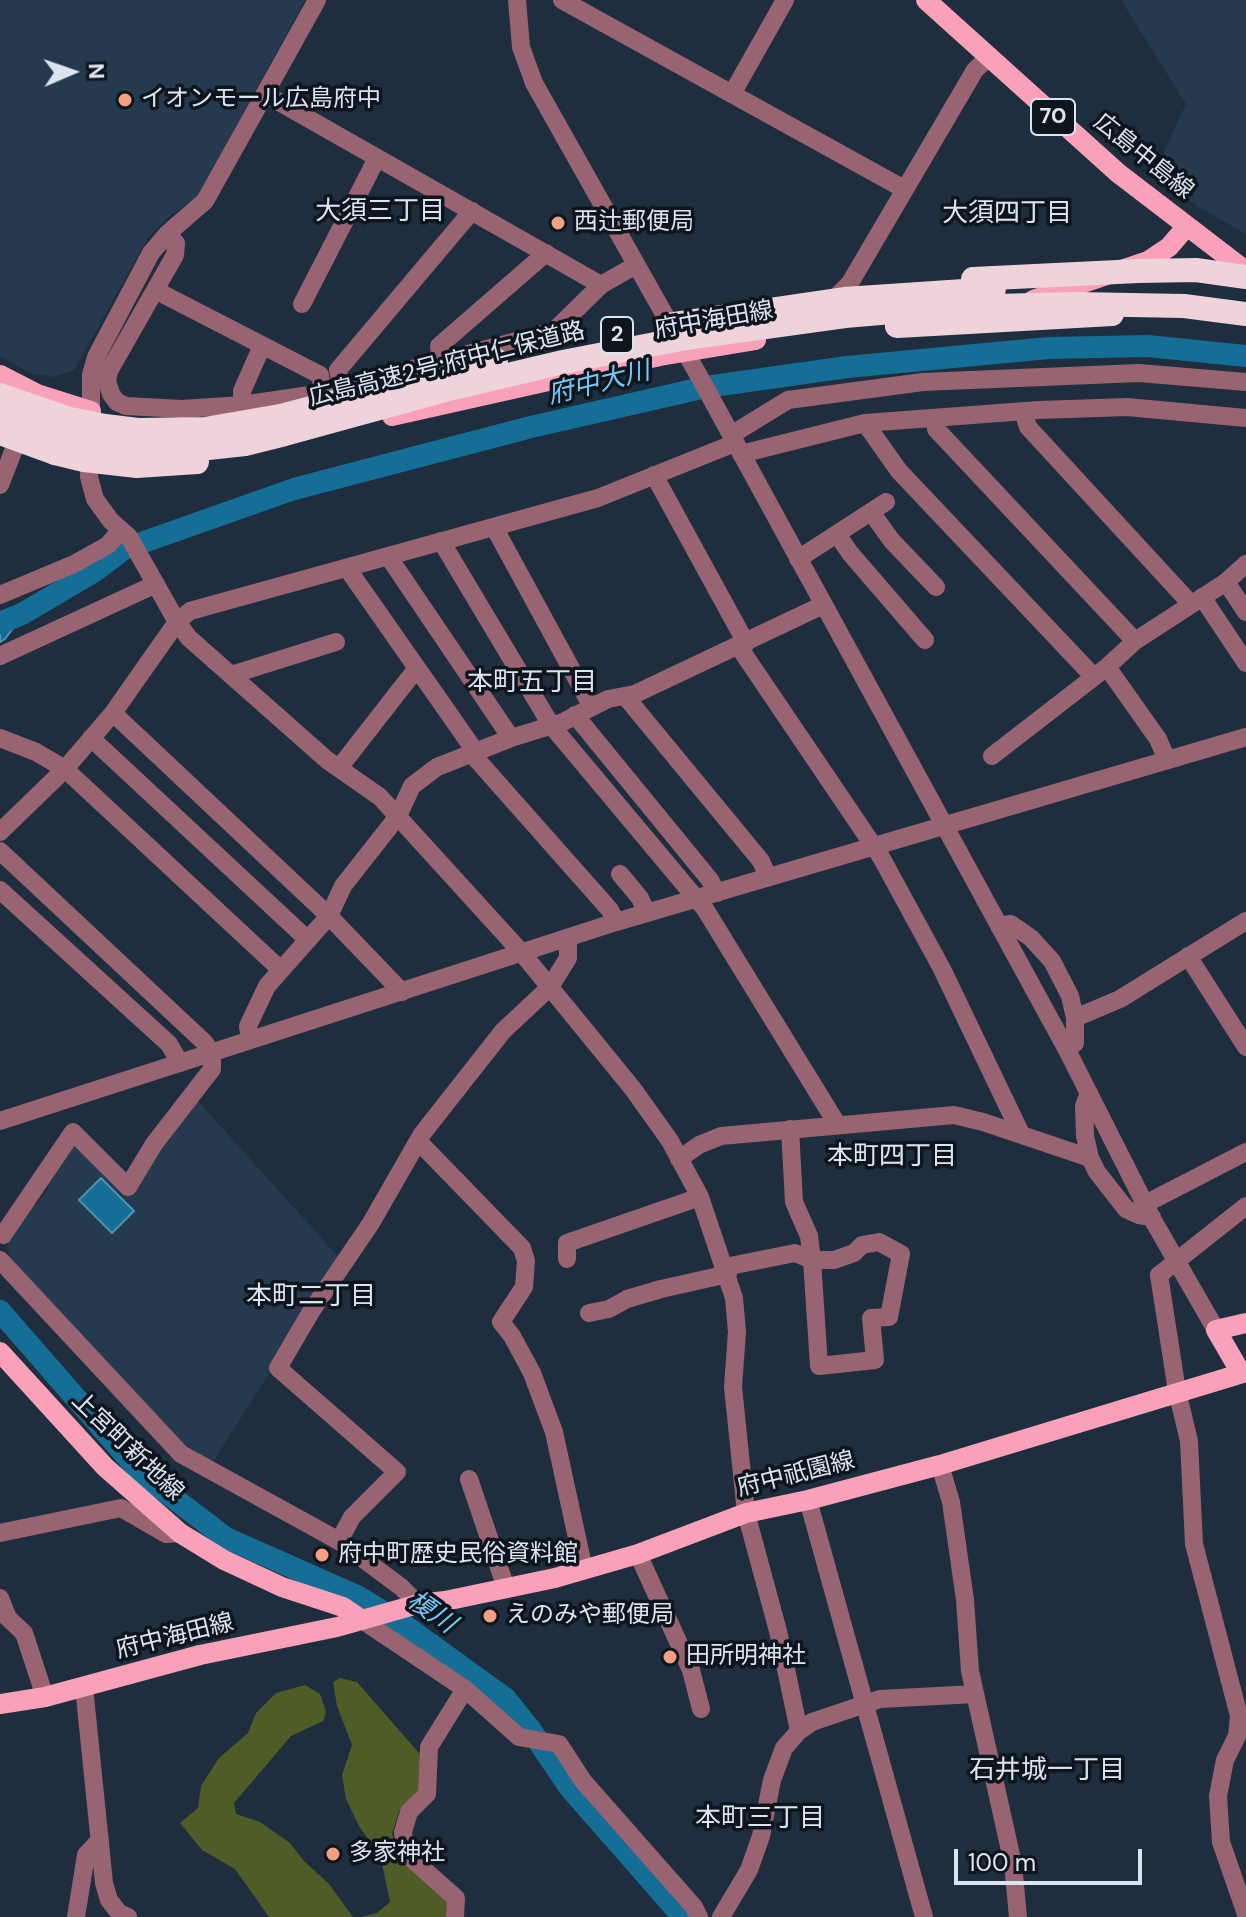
<!DOCTYPE html>
<meta charset="utf-8">
<style>
body{margin:0}
#map{position:relative;width:1246px;height:1917px;overflow:hidden;background:#1e2e3e;font-family:"DM Sans",sans-serif}
canvas{display:block}
.north{position:absolute;left:32px;top:32px;width:80px;height:80px;-webkit-text-stroke:6px #0e151d;paint-order:stroke;rotate:88deg;font-size:22px;font-weight:700;line-height:32px;text-align:center;color:#dbe5f0}
.north::after{content:'';display:block;margin:auto;width:28px;height:36px;background:#dbe5f0;clip-path:polygon(50% 0,100% 100%,50% 72%,0 100%)}
.scale{position:absolute;left:954px;top:1849px;width:188px;height:36px;box-sizing:border-box;border:4px solid #dbe5f0;border-top:0;padding-left:10px;font-size:24px;line-height:28px;white-space:nowrap;color:#dbe5f0;-webkit-text-stroke:6px #0e151d;paint-order:stroke}
</style>
<div id="map">
<canvas width="1246" height="1917"></canvas>
<div class="north">N</div>
<div class="scale">100 m</div>
</div>
<script>
const context = document.querySelector('canvas').getContext('2d');
context.lineJoin = 'round';
function paint(path, color) { context.fillStyle = color; context.fill(path, 'evenodd'); }
const shape = rows => new Path2D(rows.map(r => 'M' + r).join(''));
function stroke(path, color, width, dash) { context.strokeStyle = color; context.lineWidth = width; context.lineCap = dash ? 'butt' : 'round'; context.setLineDash(dash || []); context.stroke(path); }
function drawText(font, color, halo, rows, align = 'center') {
  context.font = font + ' "DM Sans","Noto Sans JP",sans-serif'; context.lineWidth = 7; context.setLineDash([]); context.textBaseline = 'middle'; context.strokeStyle = halo; context.fillStyle = color; for (const [text, x, y, turn = 0] of rows) {
    context.save(); context.translate(x, y); context.rotate((+turn || 0) * Math.PI / 180); context.textAlign = isNaN(turn) ? turn : align; if (halo) context.strokeText(text, 0, 0); context.fillText(text, 0, 0); context.restore();
  }
}
const built = shape([
 [0,0,305,0,196,199,168,217,149,236,74,370,53,377,30,373,0,356],
 [1121,0,1246,0,1246,234,1197,206,1154,173,1186,104],
 [196,1099,341,1260,211,1465,178,1446,10,1259,6,1239,28,1204,36,1204,49,1188,42,1181,73,1143,130,1194,160,1146]
]);
const green = shape([
 [340,1678,357,1682,419,1753,426,1771,422,1790,399,1811,392,1834,398,1854,447,1895,449,1917,361,1917,377,1913,390,1902,380,1854,360,1828,346,1799,342,1775,352,1745,337,1706,333,1682],
 [305,1685,320,1694,326,1712,323,1721,291,1736,234,1803,236,1814,260,1822,290,1843,304,1861,329,1884,353,1917,269,1917,235,1869,202,1850,180,1823,198,1808,201,1786,219,1758,248,1733,256,1713,276,1693]
]);
const water = shape([
 [31,604,5,639,0,642,0,612,31,604],
 [101,1178,134,1211,112,1233,79,1200,101,1178]
]);
const river = shape([
 [0,623,22,614,95,571,124,549,294,489,531,427,706,387,847,367,1049,348,1148,346,1246,356],
 [0,1311,142,1474,226,1538,357,1596,401,1623,506,1699,530,1729,570,1788,683,1917]
]);
const minor = shape([
 [517,0,521,47,534,83,699,376,1067,1050,1154,1222,1216,1330],
 [562,0,904,189],
 [732,94,785,0],
 [167,234,176,243,175,255,109,371,107,381,111,394,117,402,126,406,182,409,242,405,323,393,554,331,601,285,265,94],
 [601,285,636,265],
 [155,290,320,375,323,393],
 [302,304,377,158],
 [829,304,850,283,975,70,990,56],
 [441,361,439,346,546,253],
 [342,387,338,370,472,211],
 [242,405,242,391,262,346],
 [1023,411,1028,427,1191,604],
 [935,418,936,429,1135,641],
 [91,422,91,375,96,357,151,253,167,234,205,201,317,0],
 [865,423,899,471,1094,677],
 [731,435,788,400,923,382,1139,373,1246,382],
 [90,448,89,477,95,499,111,521,129,537,177,622,189,638,327,760,380,797,522,953,633,1089,670,1141,700,1197,734,1298,737,1332,733,1387,746,1513,778,1631,799,1731],
 [741,454,865,423,1039,410,1127,407,1246,418],
 [654,475,746,643],
 [0,485,16,444],
 [871,512,892,541,936,587],
 [494,527,592,707],
 [837,534,850,553,925,640],
 [441,541,551,725,705,909,837,1124],
 [388,556,511,738],
 [798,559,886,502],
 [347,568,475,751],
 [1226,582,1246,612],
 [0,595,74,564,108,545,121,530],
 [1202,597,1246,663],
 [739,647,881,857,942,969,1021,1134],
 [0,656,156,584],
 [1107,667,1158,739,1167,760],
 [231,675,336,642],
 [625,696,761,861,768,877],
 [113,713,329,916,402,992],
 [575,715,710,880,717,893],
 [0,738,36,752,65,769,281,970],
 [91,738,308,940],
 [471,753,610,910,616,922],
 [992,756,1107,667,1135,641,1226,582,1246,564],
 [339,768,417,668],
 [0,832,65,769,113,713,177,622,190,611,598,498,735,443],
 [0,851,204,1042,212,1052,212,1069,154,1144,128,1187,73,1132,3,1235,0,1234],
 [620,874,640,898,647,913],
 [0,890,169,1044,180,1063],
 [999,926,1011,924,1031,938,1052,961,1070,996,1075,1018,1075,1043,1067,1050],
 [1188,956,1246,1047],
 [1075,1018,1120,999,1246,921],
 [250,1040,248,1026,267,986,329,916,343,886,398,816,412,786,437,767,511,738,563,722,608,699,635,694,823,605],
 [1089,1093,1084,1106,1085,1136,1090,1158,1097,1172,1126,1209,1139,1215,1152,1217],
 [0,1121,616,922,1246,737],
 [418,1141,522,1248,526,1261,524,1287,501,1322,512,1336,532,1373,554,1432,584,1570],
 [679,1159,699,1145,721,1136,954,1115,983,1122,1090,1158],
 [1145,1204,1246,1152],
 [1246,1206,1159,1275,1177,1391,1189,1441,1194,1544,1239,1716,1237,1736,1225,1760,1218,1796,1221,1842,1246,1914],
 [567,1259,567,1243,700,1197],
 [0,1260,181,1454,339,1541,401,1587,418,1604],
 [725,1267,795,1253,812,1260,834,1260,854,1253,862,1245,879,1242,901,1254,889,1317,871,1318,875,1360,819,1366,812,1260,809,1236,794,1202,790,1129],
 [589,1313,609,1309,627,1299,661,1289,728,1274],
 [940,1465,951,1502,965,1600,970,1671,1013,1864,1018,1917],
 [469,1479,506,1588],
 [808,1500,924,1917],
 [0,1533,121,1508,166,1534,180,1533],
 [339,1541,352,1517,397,1472,278,1368,312,1310,371,1223,422,1134,503,1031,550,987,568,958,568,939],
 [638,1554,691,1670,701,1709],
 [0,1598,8,1618,24,1633,45,1697],
 [362,1620,465,1689,519,1737,559,1744,583,1781,694,1907,699,1917],
 [84,1687,104,1883,109,1900,119,1913,128,1917],
 [76,1917,86,1855,100,1840],
 [455,1917,456,1898,413,1860,405,1850,403,1832,409,1812,427,1794,429,1747,465,1689],
 [721,1917,749,1870,761,1836,772,1780,784,1748,799,1731,812,1722,880,1699,975,1694]
]);
const major = shape([
 [926,0,1118,173,1246,271],
 [1033,300,1148,261,1169,247,1187,226],
 [0,375,37,394,91,411],
 [392,416,660,356,756,340],
 [0,1352,105,1467,180,1533,224,1560,282,1587,343,1607,362,1620],
 [1241,1373,1216,1330,1246,1323],
 [0,1704,45,1697,200,1655,337,1627,418,1604,445,1601,555,1578,638,1554,746,1513,808,1500,940,1465,1246,1372]
]);
const highway = shape([
 [1138,271,1196,270,1246,277],
 [897,326,1112,314],
 [0,433,55,453]
]);
const highwayBridge = shape([
 [973,279,1138,271],
 [673,324,844,299,994,289],
 [0,395,70,419,105,426,138,430,205,429,280,416,496,360],
 [0,413,62,435,100,444,138,448,208,448,245,444,285,434,449,389,563,362,686,338,845,316,952,307,1077,304,1184,306,1246,314],
 [55,453,84,460,137,466,197,462]
]);
const markers = [
 [125,100,8,"#f2a080"],
 [558,223,8,"#f2a080"],
 [322,1555,8,"#f2a080"],
 [490,1616,8,"#f2a080"],
 [670,1657,8,"#f2a080"],
 [333,1854,8,"#f2a080"]
];
const shields = [
 [1053,117,44],
 [617,335,32]
];
const shieldNames = [
 ["70",1053,117],
 ["2",617,335]
];
const poiNames = [
 ["イオンモール広島府中",141,100],
 ["西辻郵便局",574,223],
 ["府中町歴史民俗資料館",338,1555],
 ["えのみや郵便局",506,1616],
 ["田所明神社",686,1657],
 ["多家神社",349,1854]
];
const streetNames = [
 ["広島中島線",1143,157,39],
 ["府中海田線",714,321,-10],
 ["広島高速2号;府中仁保道路",447,365,-14],
 ["上宮町新地線",127,1447,44],
 ["府中祇園線",796,1475,-14],
 ["府中海田線",175,1637,-14]
];
const neighbourhoodNames = [
 ["大須三丁目",380,212],
 ["大須四丁目",1007,214],
 ["本町五丁目",532,683],
 ["本町四丁目",892,1157],
 ["本町二丁目",311,1297],
 ["石井城一丁目",1047,1771],
 ["本町三丁目",760,1819]
];
const waterNames = [
 ["府中大川",599,384,-14],
 ["榎川",431,1613,35]
];
paint(built, '#263a4f');
paint(green, '#4f5c27');
paint(water, '#156e95');
stroke(water, '#5092b0', 2);
stroke(river, '#156e95', 22);
stroke(minor, '#996472', 18);
stroke(major, '#f9a1b9', 20);
stroke(highway, '#efd3da', 24);
stroke(highwayBridge, '#efd3da', 24);
for (const [x, y, r, color] of markers) { const dot = new Path2D(); dot.arc(x, y, r, 0, 2 * Math.PI); context.fillStyle = color; context.fill(dot); stroke(dot, '#0e151d', 3); }
for (const [x, y, w] of shields) { const box = new Path2D(); box.roundRect(x - w / 2, y - 18, w, 36, 6); context.fillStyle = '#0e151d'; context.fill(box); stroke(box, '#dbe5f0', 2); }
drawText('bold 22px', '#dbe5f0', null, shieldNames);
drawText('24px', '#dbe5f0', '#0e151d', poiNames, 'left');
drawText('24px', '#dbe5f0', '#0e151d', streetNames);
drawText('26px', '#dbe5f0', '#0e151d', neighbourhoodNames);
drawText('italic 26px', '#76c9f6', '#0e151d', waterNames);
</script>
